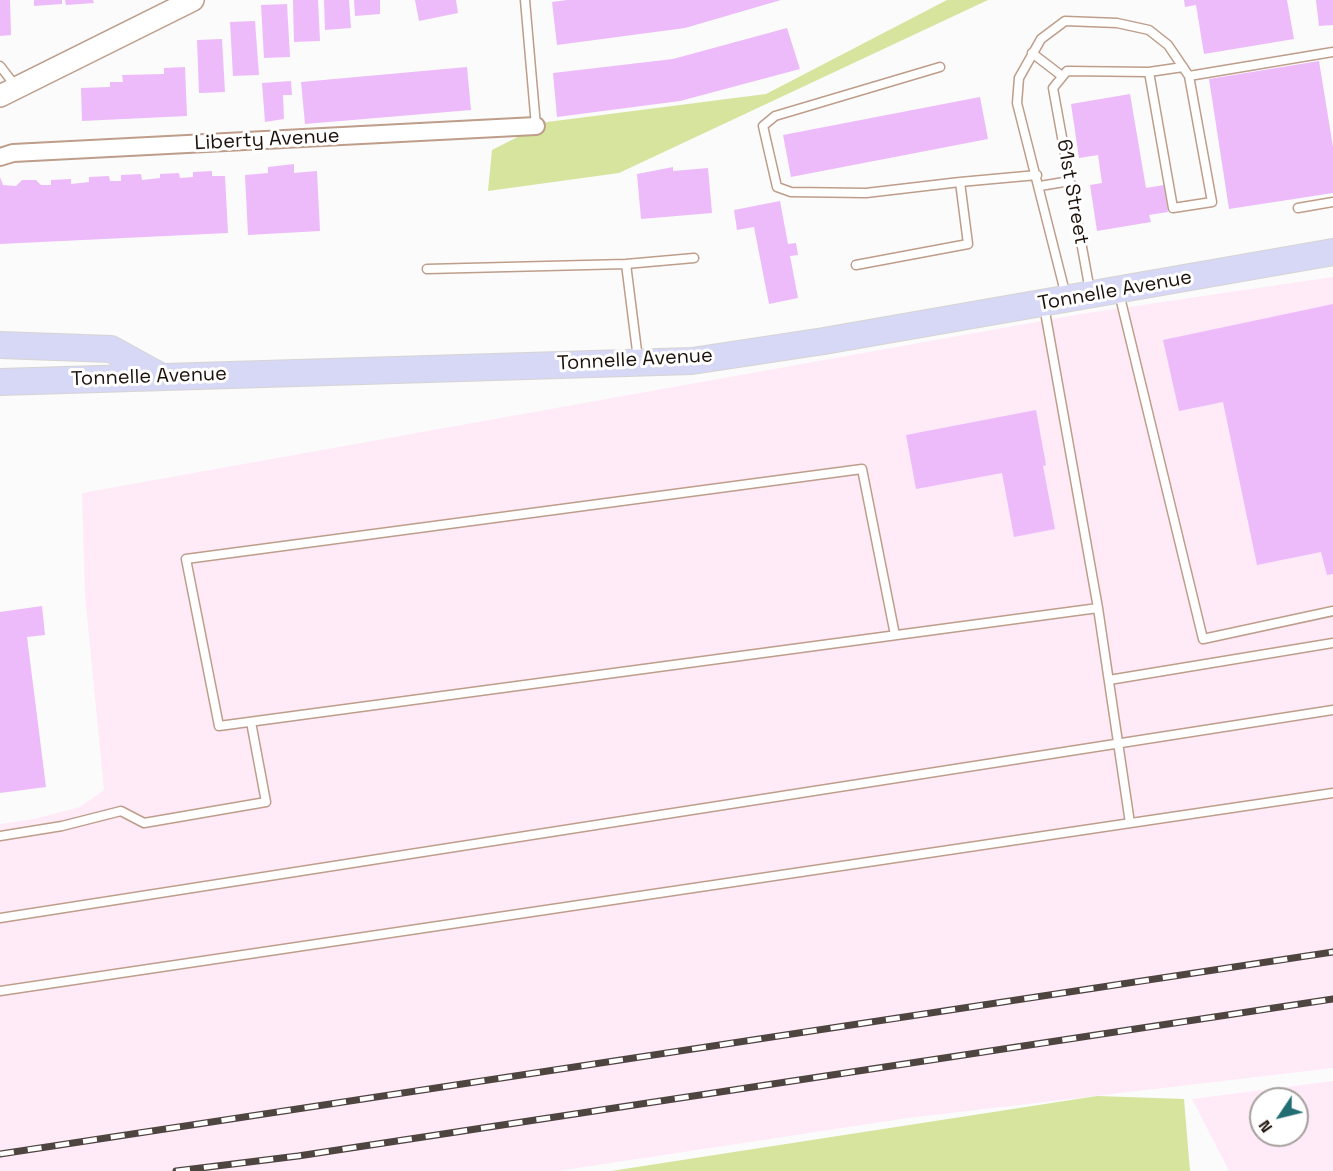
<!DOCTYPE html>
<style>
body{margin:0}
#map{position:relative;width:1333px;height:1171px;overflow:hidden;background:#fbfbfb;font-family:"Space Grotesk",sans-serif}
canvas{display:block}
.north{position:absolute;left:1249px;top:1087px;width:60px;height:60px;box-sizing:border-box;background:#fff;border:2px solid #a5a09d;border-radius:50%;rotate:235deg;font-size:16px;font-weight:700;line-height:24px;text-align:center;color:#1d110b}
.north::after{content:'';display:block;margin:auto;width:21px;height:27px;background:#226d72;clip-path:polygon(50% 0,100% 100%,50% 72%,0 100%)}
</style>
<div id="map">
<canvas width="1333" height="1171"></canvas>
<div class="north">N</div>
</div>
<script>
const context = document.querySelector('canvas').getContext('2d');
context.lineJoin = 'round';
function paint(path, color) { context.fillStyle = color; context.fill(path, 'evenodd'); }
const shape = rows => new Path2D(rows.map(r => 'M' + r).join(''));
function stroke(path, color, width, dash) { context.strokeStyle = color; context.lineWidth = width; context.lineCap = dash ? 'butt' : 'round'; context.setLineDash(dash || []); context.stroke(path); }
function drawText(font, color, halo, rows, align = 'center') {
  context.font = font + ' "Space Grotesk",sans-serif'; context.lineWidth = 6; context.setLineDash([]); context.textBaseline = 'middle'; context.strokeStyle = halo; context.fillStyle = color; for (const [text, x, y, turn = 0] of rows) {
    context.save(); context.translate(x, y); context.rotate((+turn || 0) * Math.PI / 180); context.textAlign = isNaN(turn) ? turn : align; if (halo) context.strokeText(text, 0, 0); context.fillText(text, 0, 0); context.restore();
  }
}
const industrial = shape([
 [1333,277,1333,1068,908,1118,558,1171,0,1171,0,824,34,819,80,807,104,790,85,595,82,493,1081,314],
 [1333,1081,1333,1171,1229,1171,1192,1099],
 [1261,1099,1297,1099,1297,1135,1261,1135]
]);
const green = shape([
 [947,0,988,0,619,173,488,191,492,150,547,122,766,94],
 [1097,1096,1184,1099,1190,1171,611,1171]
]);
const building = shape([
 [0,0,10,0,11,35,0,36],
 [34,0,62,0,62,4,34,6],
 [65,0,93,0,94,3,66,5],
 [293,0,318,0,320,41,294,42],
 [324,0,349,0,351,28,325,30],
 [354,0,380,0,380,14,355,16],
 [415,0,456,0,458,13,419,21],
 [567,0,781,0,685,28,557,45,552,2],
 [1184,0,1287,0,1294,39,1204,54,1196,5,1185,7],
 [1316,0,1333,0,1333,25,1319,26],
 [287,4,290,57,264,58,261,5],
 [255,21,259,75,233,76,230,22],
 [787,28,800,69,680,101,557,117,553,73,673,59],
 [222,39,225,92,199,93,197,40],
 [1319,61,1333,147,1333,193,1229,209,1209,79],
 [185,67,187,116,82,121,81,88,110,87,110,82,123,82,122,75,164,74,164,68],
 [467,67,471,110,305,124,301,82],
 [291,81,292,95,283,95,284,119,265,122,262,83],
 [1130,94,1146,188,1164,185,1168,212,1149,215,1151,222,1097,231,1090,185,1102,183,1098,155,1079,158,1071,104],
 [980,97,988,139,791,177,783,135],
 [294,164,294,173,317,171,320,231,248,235,245,175,268,173,268,167],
 [673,167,673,171,708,168,712,213,641,219,637,174],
 [212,171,212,176,225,176,228,233,0,244,0,177,3,185,16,186,22,180,36,180,41,185,51,185,51,180,71,179,71,184,89,182,89,177,109,176,110,181,121,181,121,175,141,174,142,180,160,178,160,174,179,173,180,178,193,177,193,172],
 [780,201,788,244,796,243,798,255,790,256,798,298,769,304,754,227,737,230,734,210],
 [1333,304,1333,574,1327,575,1321,552,1257,565,1223,402,1179,411,1163,340],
 [1036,410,1046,465,1043,466,1055,529,1014,537,1002,473,916,489,906,435],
 [42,606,45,635,27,637,46,787,0,793,0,612]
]);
const service = shape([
 [525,0,536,126],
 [1032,53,1062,76],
 [0,66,17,88],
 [940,67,775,116,763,126,777,187,791,192,866,193,960,182],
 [1189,76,1333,52],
 [1040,186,1070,181],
 [1298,208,1333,202],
 [626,264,694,258],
 [856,265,968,244,960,182,1037,175],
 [427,269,626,264,638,359],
 [1090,291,1053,88,1067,71,1149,72,1183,67],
 [1119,293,1203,639,1333,611],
 [1066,296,1017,103,1019,78,1041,39,1065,21,1117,23,1149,30,1168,45,1189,76,1212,202,1173,208,1149,72],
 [1044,306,1098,608,1130,823],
 [895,635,862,469,186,559,219,726,1098,608],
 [1109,680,1333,643],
 [0,836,62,826,121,811,144,823,266,802,251,722],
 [0,918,1333,710],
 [0,991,1333,793]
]);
const minor = shape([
 [0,157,13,153,536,126]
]);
const tertiary = shape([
 [0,96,193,0]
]);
const primary = shape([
 [0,345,111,349,160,376],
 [0,382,692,361,824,341,1333,252]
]);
const rail = shape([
 [0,1154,1333,952],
 [176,1171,298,1156,1333,999]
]);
const streetNames = [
 ["Liberty Avenue",267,140,-3],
 ["61st Street",1072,192,80],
 ["Tonnelle Avenue",1115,291,-10],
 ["Tonnelle Avenue",635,360,-3],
 ["Tonnelle Avenue",149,377,-2]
];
paint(industrial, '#ffeaf8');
paint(green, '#d6e49e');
paint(building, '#edbbfa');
stroke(service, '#be9d8a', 11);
stroke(minor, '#be9d8a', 20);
stroke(tertiary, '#be9d8a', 24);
stroke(primary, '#d6d4d3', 28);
stroke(service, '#fff', 8);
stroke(minor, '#fff', 16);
stroke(tertiary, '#fff', 21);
stroke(primary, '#d7d8f5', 26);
stroke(rail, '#4e4440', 7);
stroke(rail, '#fff', 4.5, [14]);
drawText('20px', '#1d110b', '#fff', streetNames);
</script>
